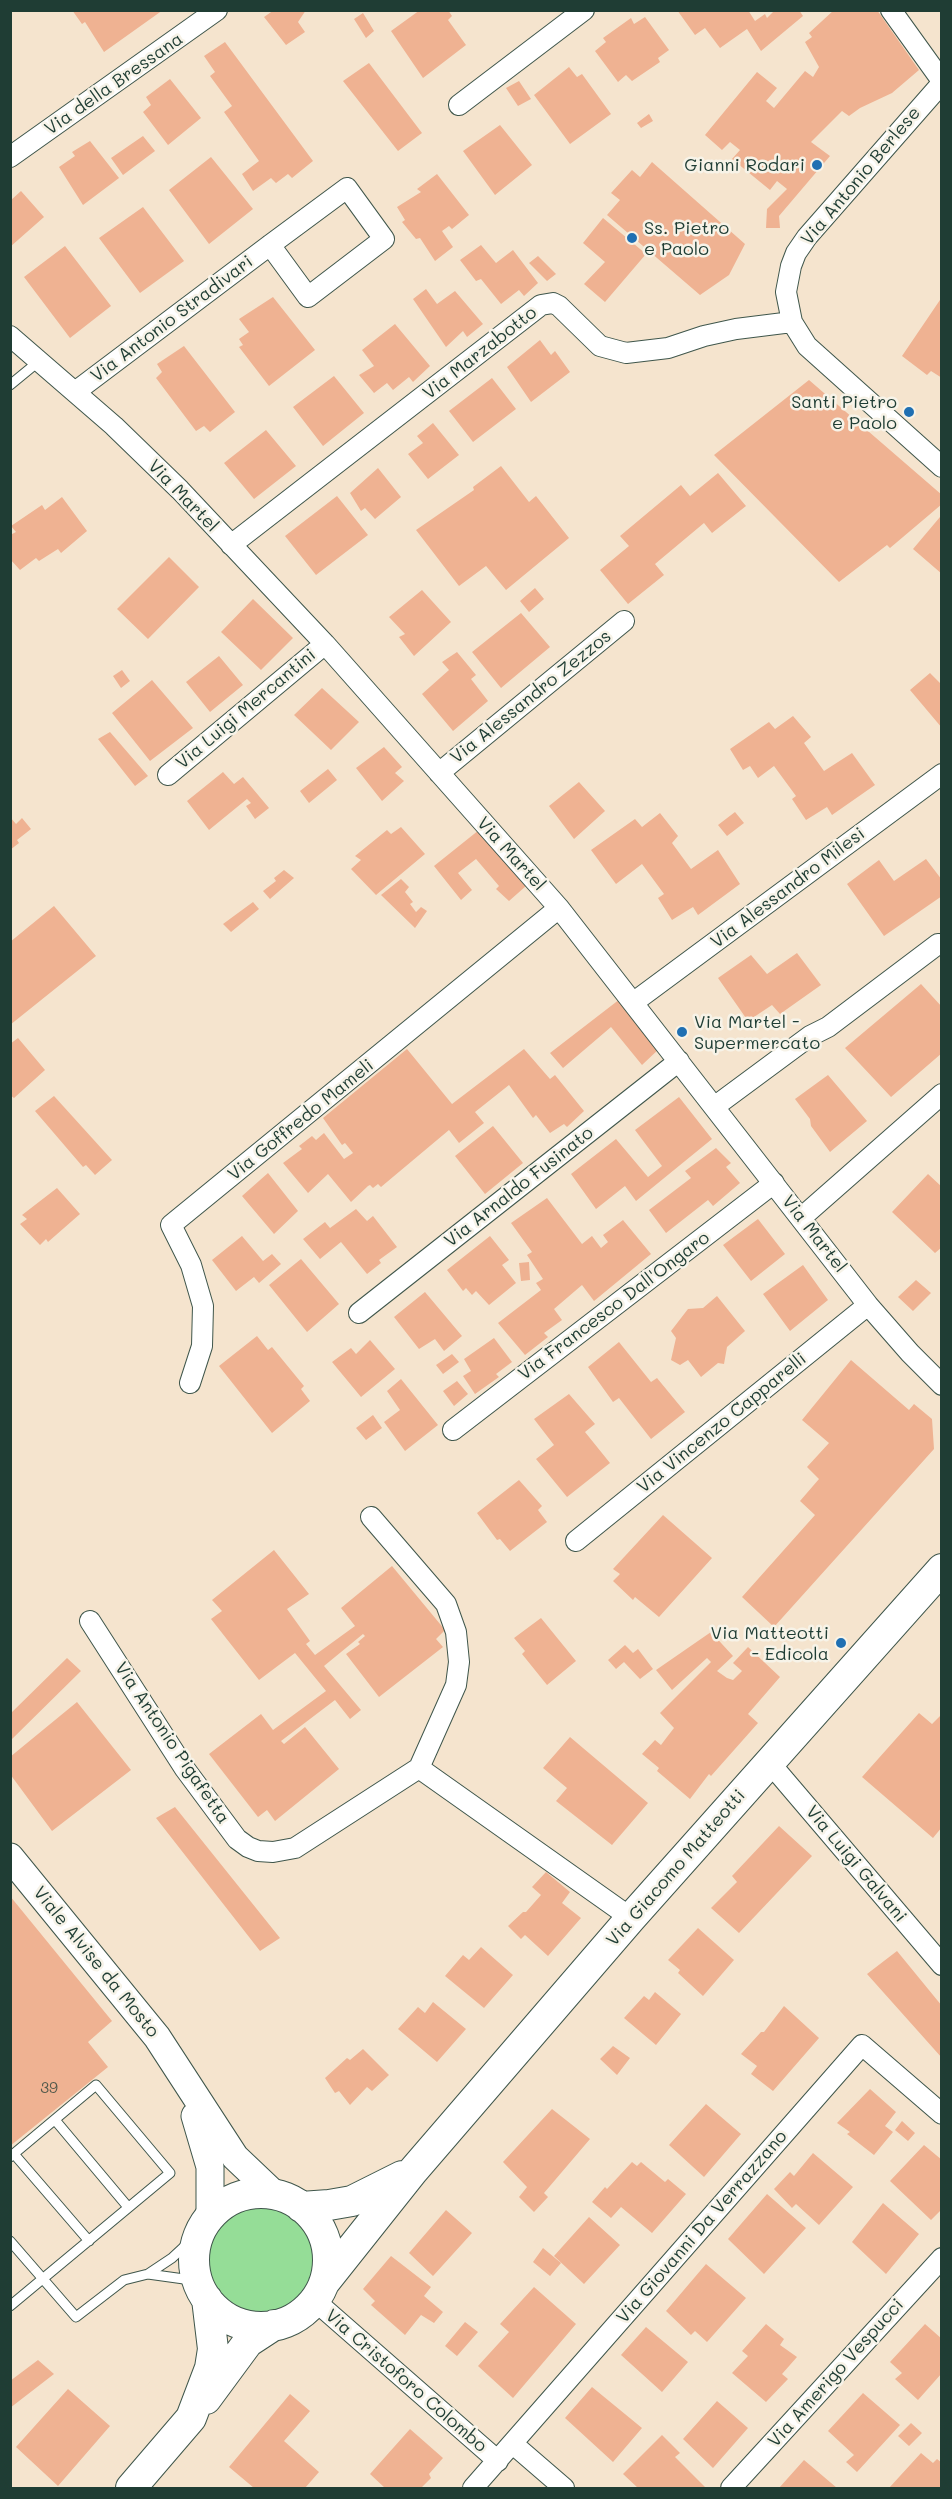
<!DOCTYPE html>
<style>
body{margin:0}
#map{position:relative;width:952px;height:2499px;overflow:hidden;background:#f5e4ce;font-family:Mali,sans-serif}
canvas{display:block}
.frame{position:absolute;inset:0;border:12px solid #1f3d34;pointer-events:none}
</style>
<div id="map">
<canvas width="952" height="2499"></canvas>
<div class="frame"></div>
</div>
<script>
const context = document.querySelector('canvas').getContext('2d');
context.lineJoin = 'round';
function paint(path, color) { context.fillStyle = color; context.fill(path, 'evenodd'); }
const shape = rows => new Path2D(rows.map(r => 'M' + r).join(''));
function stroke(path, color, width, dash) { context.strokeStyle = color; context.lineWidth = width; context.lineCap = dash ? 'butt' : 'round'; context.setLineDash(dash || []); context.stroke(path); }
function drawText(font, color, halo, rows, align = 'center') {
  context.font = font + ' Mali,sans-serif'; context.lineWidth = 5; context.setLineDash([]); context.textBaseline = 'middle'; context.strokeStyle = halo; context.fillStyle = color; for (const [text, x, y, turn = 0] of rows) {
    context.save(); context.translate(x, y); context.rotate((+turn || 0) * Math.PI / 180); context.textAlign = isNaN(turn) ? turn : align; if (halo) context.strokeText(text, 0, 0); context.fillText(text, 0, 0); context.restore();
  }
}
const green = shape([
 '209 2259a53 53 0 1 1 106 0a53 53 0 1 1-106 0Z'
]);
const building = shape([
 [72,10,163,10,104,52,85,22,82,24],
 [274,10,306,10,298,22,305,32,286,45,264,17],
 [420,10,448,10,452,16,448,20,466,45,423,78,391,31],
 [677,10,748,10,755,21,765,14,767,18,775,10,799,10,803,16,761,51,747,29,720,48,705,28,695,35],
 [834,10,877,10,919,70,892,93,860,108,849,116,842,111,811,142,830,156,779,216,780,228,766,228,767,209,787,189,777,181,770,190,732,159,740,150,730,142,722,150,705,135,757,72,777,88,766,101,774,108,805,71,813,77,819,67,805,42,812,37,809,33],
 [363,13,374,31,366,38,354,19],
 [645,17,669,50,658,58,660,62,632,81,626,75,618,82,595,51,606,42,603,38,631,18,634,24],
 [225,42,313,161,292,178,288,174,276,183,271,178,253,191,242,174,259,161,224,112,232,106,210,76,215,72,204,56],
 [369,63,422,133,398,151,343,81],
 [569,67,577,77,582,74,611,114,570,144,534,95],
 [170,79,201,118,168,145,143,112,151,105,146,97],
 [519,81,531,99,518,106,506,88],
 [649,114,653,121,641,128,637,123],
 [500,125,532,165,495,195,463,151],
 [143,136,155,151,123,175,111,158],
 [90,141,119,178,83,205,59,167,75,156,72,152],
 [211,157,253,209,209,244,169,190],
 [652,162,745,244,729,275,700,295,607,215,620,200,611,193,632,170,640,177],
 [437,174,469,215,452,229,449,226,442,231,453,247,435,261,420,238,416,239,402,222,405,220,397,207,421,192,417,189],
 [21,191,44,217,10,247,10,201],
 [143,207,184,261,140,293,99,238],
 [603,218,646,254,605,302,584,284,605,262,583,243],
 [481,245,496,263,513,250,538,283,524,296,519,290,501,304,481,279,476,281,460,260],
 [65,246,111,306,70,338,24,277],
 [538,256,556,274,547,281,529,263],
 [426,289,437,304,455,291,483,324,467,337,463,331,446,347,413,299],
 [273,297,315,350,269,386,239,347,243,345,239,339,249,332,239,319],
 [942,297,942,378,931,371,927,375,902,356],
 [395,324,430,366,413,382,409,377,393,390,387,383,374,393,359,375,374,366,362,350],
 [540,340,551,355,555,351,570,372,531,402,507,367],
 [184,346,235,412,210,432,204,426,196,431,156,378,162,372,157,364],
 [334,376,364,413,323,446,293,407],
 [492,378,516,409,473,442,449,411],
 [809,380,942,495,942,504,890,548,887,545,839,582,714,455],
 [433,423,459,455,428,479,408,454,423,443,417,436],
 [266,430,296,466,254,499,224,463],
 [501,466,529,502,536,496,569,538,506,590,486,566,459,586,416,530,474,490,473,487],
 [378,468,401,497,375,519,365,508,361,511,350,493],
 [718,473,746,506,712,533,704,523,655,564,664,575,628,604,600,570,629,546,620,536,681,485,690,496],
 [337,496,368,535,316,575,285,536],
 [62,497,87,531,61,553,58,549,39,561,36,558,20,570,10,559,10,535,16,532,11,526,42,505,45,510],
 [940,517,942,519,942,574,913,549],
 [169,557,199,587,148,639,117,609],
 [535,588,544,599,529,612,520,601],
 [422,590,451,622,414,656,399,637,405,634,389,617],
 [253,599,293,638,261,670,221,632],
 [521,613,550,647,501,688,472,652],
 [457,652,476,675,471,679,488,701,453,731,422,694,449,670,442,662],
 [219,656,243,685,210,712,186,682],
 [122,670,130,681,121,688,113,676],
 [930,673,942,685,942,728,910,690],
 [152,680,193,728,150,761,112,713],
 [322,688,359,722,331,750,294,715],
 [793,716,811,737,804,743,824,771,852,753,875,785,832,815,827,807,806,820,792,799,796,796,774,766,758,778,750,766,743,770,730,749,769,722,775,729],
 [110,732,148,776,135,786,98,739],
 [384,747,402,767,395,773,404,781,382,801,356,768],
 [328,769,337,780,309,803,300,791],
 [223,772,234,784,243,777,269,808,255,819,246,806,251,803,247,799,209,830,187,801],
 [579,782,605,811,574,839,549,806],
 [735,812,744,823,727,836,718,825],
 [660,813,678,836,672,843,691,869,718,850,740,884,698,915,693,907,672,920,658,898,664,894,642,864,616,884,591,850,635,819,642,827],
 [10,817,16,824,22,818,31,829,17,840,19,843,10,850],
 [401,827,425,854,376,895,351,869,361,860,355,856,387,830,391,834],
 [479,830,526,886,509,901,496,889,499,886,476,859,458,873,472,890,461,900,434,866],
 [926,859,942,880,942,896,884,936,847,884,879,860,894,881],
 [284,870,294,878,270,899,263,891,276,881,274,878],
 [401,879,409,887,405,892,413,902,410,904,416,912,421,907,427,911,415,928,381,895],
 [253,902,259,909,231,932,223,924],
 [54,906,96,956,10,1025,10,942],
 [797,953,821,985,780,1014,772,1005,748,1021,718,978,751,955,767,974],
 [921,984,942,1007,942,1053,891,1097,845,1048],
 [620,999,660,1048,642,1065,611,1027,563,1068,550,1053],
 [18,1038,45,1070,14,1098,10,1095,10,1044],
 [407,1049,452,1104,524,1049,550,1079,555,1075,584,1111,567,1127,564,1124,550,1133,536,1115,533,1118,509,1085,475,1112,484,1123,459,1143,449,1130,381,1187,378,1184,373,1188,370,1185,368,1186,351,1202,328,1174,308,1193,283,1163,302,1149,299,1146,312,1136,316,1140,324,1133,344,1159,353,1153,345,1143,342,1145,323,1118],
 [828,1075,867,1121,830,1152,811,1126,810,1119,795,1099],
 [54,1096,112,1160,95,1175,86,1165,83,1167,35,1111],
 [679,1097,712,1139,636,1201,625,1186,596,1209,571,1174,616,1139,648,1177,662,1166,635,1130],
 [493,1126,523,1163,485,1194,455,1156],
 [716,1148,731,1163,726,1167,740,1183,713,1206,708,1200,666,1233,649,1210,691,1178,685,1171],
 [268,1173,298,1211,274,1234,242,1196],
 [928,1174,942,1187,942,1247,935,1253,892,1212],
 [57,1188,80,1214,48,1242,46,1239,40,1245,20,1224,27,1219,22,1215],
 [547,1198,582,1244,592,1236,601,1248,608,1242,603,1235,623,1220,651,1254,594,1301,582,1285,554,1309,562,1320,544,1333,548,1337,525,1355,498,1323,541,1290,536,1283,543,1279,527,1255,532,1252,511,1223],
 [356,1209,367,1221,373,1216,397,1247,379,1260,381,1263,367,1274,341,1242,320,1259,303,1239,325,1222,330,1228],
 [758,1219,785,1254,751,1281,723,1245],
 [242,1236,263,1261,272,1254,281,1264,259,1283,254,1277,236,1291,212,1260],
 [490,1236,509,1260,502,1265,516,1283,489,1305,476,1291,472,1295,466,1288,463,1291,447,1270],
 [301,1259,339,1304,307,1332,269,1285],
 [529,1262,530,1280,521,1281,519,1263],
 [803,1265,828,1300,790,1331,763,1294],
 [916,1280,931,1293,913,1311,898,1297],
 [425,1292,462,1336,444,1351,435,1339,419,1349,394,1317],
 [717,1296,745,1331,727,1347,724,1364,718,1363,701,1377,688,1360,680,1365,671,1360,676,1338,671,1331,688,1309,703,1308],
 [257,1336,268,1350,272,1347,304,1386,301,1389,310,1401,272,1433,219,1366],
 [494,1338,512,1362,496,1374,499,1377,475,1394,463,1376,471,1371,464,1359],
 [370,1340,395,1369,361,1397,332,1362,351,1348,356,1354],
 [619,1342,651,1382,657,1378,685,1412,651,1439,619,1398,613,1402,588,1367],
 [452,1354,459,1362,443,1374,436,1365],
 [851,1360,909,1410,914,1404,932,1419,934,1449,774,1627,742,1597,815,1515,800,1501,819,1479,807,1467,829,1443,802,1420],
 [401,1379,438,1425,405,1451,384,1422,400,1410,387,1391],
 [457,1381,468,1394,454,1406,443,1391],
 [569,1394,595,1424,585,1432,610,1463,567,1497,536,1459,554,1445,534,1419],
 [373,1415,382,1428,366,1440,356,1428],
 [519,1480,542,1506,538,1510,547,1522,510,1551,500,1539,497,1540,477,1513],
 [663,1515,712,1558,659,1617,635,1597,633,1600,613,1581,620,1574,613,1569],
 [274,1550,309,1594,287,1609,310,1641,306,1644,315,1655,355,1626,341,1608,392,1566,445,1630,436,1639,443,1647,379,1697,346,1654,360,1644,358,1642,365,1636,363,1634,324,1666,361,1710,350,1719,335,1700,281,1741,284,1744,305,1727,339,1769,275,1821,267,1810,258,1817,209,1754,261,1714,273,1730,326,1691,295,1653,259,1680,211,1619,222,1611,212,1600],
 [541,1618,576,1661,547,1685,522,1654,525,1651,514,1638],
 [711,1632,733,1656,717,1671,727,1678,733,1680,742,1671,733,1663,748,1647,780,1677,748,1714,758,1723,711,1776,709,1774,690,1799,657,1771,659,1768,642,1754,655,1740,661,1745,667,1737,674,1728,660,1713,711,1662,707,1658,672,1690,656,1670],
 [625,1645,633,1653,638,1649,653,1669,640,1679,624,1662,616,1669,608,1660],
 [67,1658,81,1671,10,1741,10,1714],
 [77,1702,131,1770,52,1831,10,1774,10,1757],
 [919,1713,932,1724,942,1714,942,1827,933,1838,862,1777],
 [570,1737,648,1803,612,1845,556,1801,567,1788,543,1768],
 [175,1807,280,1938,260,1951,156,1818],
 [779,1826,812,1856,739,1933,711,1908,737,1882,732,1876],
 [546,1872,570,1892,562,1903,581,1918,548,1956,525,1935,521,1939,508,1926,523,1912,526,1912,541,1895,532,1887],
 [10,1896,112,2021,88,2042,108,2067,10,2146],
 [698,1928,734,1960,703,1996,678,1973,680,1970,668,1960],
 [481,1947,513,1975,484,2008,445,1976,463,1955,469,1960],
 [897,1951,942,2006,942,2058,867,1974],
 [655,1992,681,2014,656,2045,624,2018,644,1996,649,2000],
 [433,2002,466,2029,437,2062,398,2029,418,2007,425,2013],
 [784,2006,819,2038,773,2091,751,2074,757,2066,741,2054,761,2032,764,2032],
 [613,2046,630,2058,617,2075,600,2059],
 [363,2049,389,2075,372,2091,367,2087,350,2105,339,2091,335,2093,325,2078,347,2058,350,2060],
 [870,2089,896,2112,885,2126,893,2132,874,2155,847,2134,850,2132,837,2123],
 [706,2104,741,2134,704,2177,669,2145],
 [552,2109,590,2139,544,2193,548,2197,534,2212,519,2197,527,2187,503,2162],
 [902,2121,915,2133,908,2141,895,2130],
 [924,2145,942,2160,942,2209,931,2220,890,2181],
 [813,2153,853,2187,819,2225,796,2204,792,2208,774,2189,790,2172,794,2176],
 [632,2162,637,2166,641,2162,665,2182,668,2179,686,2194,652,2233,621,2207,611,2218,592,2202,605,2187,607,2189],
 [767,2194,806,2228,764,2274,728,2239],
 [883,2203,919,2234,886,2274,852,2242],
 [446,2210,472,2233,433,2276,409,2253],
 [589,2217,620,2245,584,2284,554,2256],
 [543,2248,561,2263,550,2276,533,2262],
 [391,2256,431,2287,424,2296,443,2312,434,2323,421,2315,405,2335,371,2305,375,2301,363,2289],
 [706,2264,746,2298,707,2342,695,2331,691,2335,666,2311],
 [534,2287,576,2324,513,2398,478,2366,509,2332,500,2324],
 [465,2322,478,2332,457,2356,445,2346],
 [766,2324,784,2339,780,2345,797,2357,782,2374,788,2379,766,2402,732,2373,748,2356,742,2351],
 [925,2324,942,2339,942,2373,918,2400,895,2379,902,2373,890,2362],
 [646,2327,688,2362,662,2392,621,2355],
 [38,2360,54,2374,10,2408,10,2381],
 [592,2387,642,2428,613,2462,565,2418],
 [68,2389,110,2426,58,2486,16,2447],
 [863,2393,900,2425,857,2472,846,2462,854,2455,828,2431],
 [290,2394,310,2411,284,2441,319,2472,305,2488,254,2488,229,2467],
 [717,2401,748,2428,713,2468,683,2439],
 [911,2423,922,2433,909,2446,898,2436],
 [410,2429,443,2458,429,2474,431,2478,421,2488,385,2488,370,2474],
 [662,2435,680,2453,675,2457,705,2487,703,2488,638,2488,623,2474],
 [921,2453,933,2463,937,2459,942,2463,942,2488,889,2488],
 [804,2460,837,2488,779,2488]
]);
const lane = shape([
 [10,385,38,362],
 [55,2120,128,2207],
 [14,2154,89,2241],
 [10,2157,96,2085,170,2173,10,2306],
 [10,2241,76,2317,124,2280,148,2274,172,2258,200,2232],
 [148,2274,184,2279,201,2290]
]);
const street = shape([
 [891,10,942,81],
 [942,83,807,237,796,253,791,266,786,292,792,322,807,346,942,467],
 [459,105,584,10],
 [10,157,217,10],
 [10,336,114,426,180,490,325,644,559,908,868,1305,910,1353,942,1385],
 [75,392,270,245,347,188,384,239,308,297,270,245],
 [231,545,541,305,553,303,559,306,600,346,626,353,668,348,704,336,736,329,792,322],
 [439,773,624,621],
 [168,775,325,644],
 [634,1002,942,774],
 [714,1107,810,1036,828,1027,938,944],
 [801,1218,942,1094],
 [359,1313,679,1061],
 [190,1383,202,1346,203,1306,191,1265,171,1225,559,908],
 [453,1430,774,1183],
 [371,1517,446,1604,456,1632,459,1662,456,1685,419,1768,631,1918],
 [576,1541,868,1305],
 [90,1621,185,1769,237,1839,248,1847,258,1851,273,1852,295,1848,419,1768],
 [769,1762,942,1965],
 [314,2300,498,2461],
 [513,2444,564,2488],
 [473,2488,862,2045,942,2114],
 [731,2488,942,2258]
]);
const secondary = shape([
 [10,1857,157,2037,235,2157,274,2194],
 [195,2116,210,2167,210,2216]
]);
const primary = shape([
 '194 2260a67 67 0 1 1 134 0a67 67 0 1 1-134 0Z',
 [301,2207,329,2205,352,2201,402,2176],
 [324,2283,413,2171,631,1918,942,1569],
 [206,2399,248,2342,274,2325],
 [131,2488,191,2418,210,2368,213,2349,207,2299]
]);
const markers = [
 [817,165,6,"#1f6fb2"],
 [632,238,6,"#1f6fb2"],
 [909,412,6,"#1f6fb2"],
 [682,1032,6,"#1f6fb2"],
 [841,1643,6,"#1f6fb2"]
];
const numberNames = [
 ["39",49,2088]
];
const streetNames = [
 ["Via della Bressana",114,84,-35],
 ["Via Antonio Berlese",861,176,-50],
 ["Via Antonio Stradivari",172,319,-37],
 ["Via Marzabotto",480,353,-38],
 ["Via Martel",183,496,46],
 ["Via Alessandro Zezzos",531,697,-39],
 ["Via Luigi Mercantini",246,709,-40],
 ["Via Martel",511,854,48],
 ["Via Alessandro Milesi",788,888,-37],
 ["Via Goffredo Mameli",301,1120,-39],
 ["Via Arnaldo Fusinato",519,1187,-38],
 ["Via Martel",814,1234,52],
 ["Via Francesco Dall'Ongaro",614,1306,-37],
 ["Via Vincenzo Capparelli",722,1423,-39],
 ["Via Antonio Pigafetta",172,1743,56],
 ["Via Luigi Galvani",856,1864,50],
 ["Via Giacomo Matteotti",676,1868,-49],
 ["Viale Alvise da Mosto",96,1962,51],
 ["Via Giovanni Da Verrazzano",702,2227,-49],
 ["Via Amerigo Vespucci",836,2373,-48],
 ["Via Cristoforo Colombo",406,2381,41]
];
const poiNames = [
 ["Gianni Rodari",805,165],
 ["Ss. Pietro",644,228,"left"],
 ["e Paolo",644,249,"left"],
 ["Santi Pietro",897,402],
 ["e Paolo",897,423],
 ["Via Martel -",694,1022,"left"],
 ["Supermercato",694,1043,"left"],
 ["Via Matteotti",829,1633],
 ["- Edicola",829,1654]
];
paint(green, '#95dd97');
paint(building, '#efb292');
stroke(lane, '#3f564b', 11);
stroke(street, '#3f564b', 22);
stroke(secondary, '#3f564b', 29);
stroke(primary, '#3f564b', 32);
stroke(lane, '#fff', 9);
stroke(street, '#fff', 20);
stroke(secondary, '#fff', 27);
stroke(primary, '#fff', 30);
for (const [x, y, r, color] of markers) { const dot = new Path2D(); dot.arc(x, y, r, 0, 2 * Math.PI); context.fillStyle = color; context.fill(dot); stroke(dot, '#f7f3e8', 2); }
drawText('15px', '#535a4c', null, numberNames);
drawText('18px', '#1f3d34', '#f7f3e8', streetNames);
drawText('18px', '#1f3d34', '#f7f3e8', poiNames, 'right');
</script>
